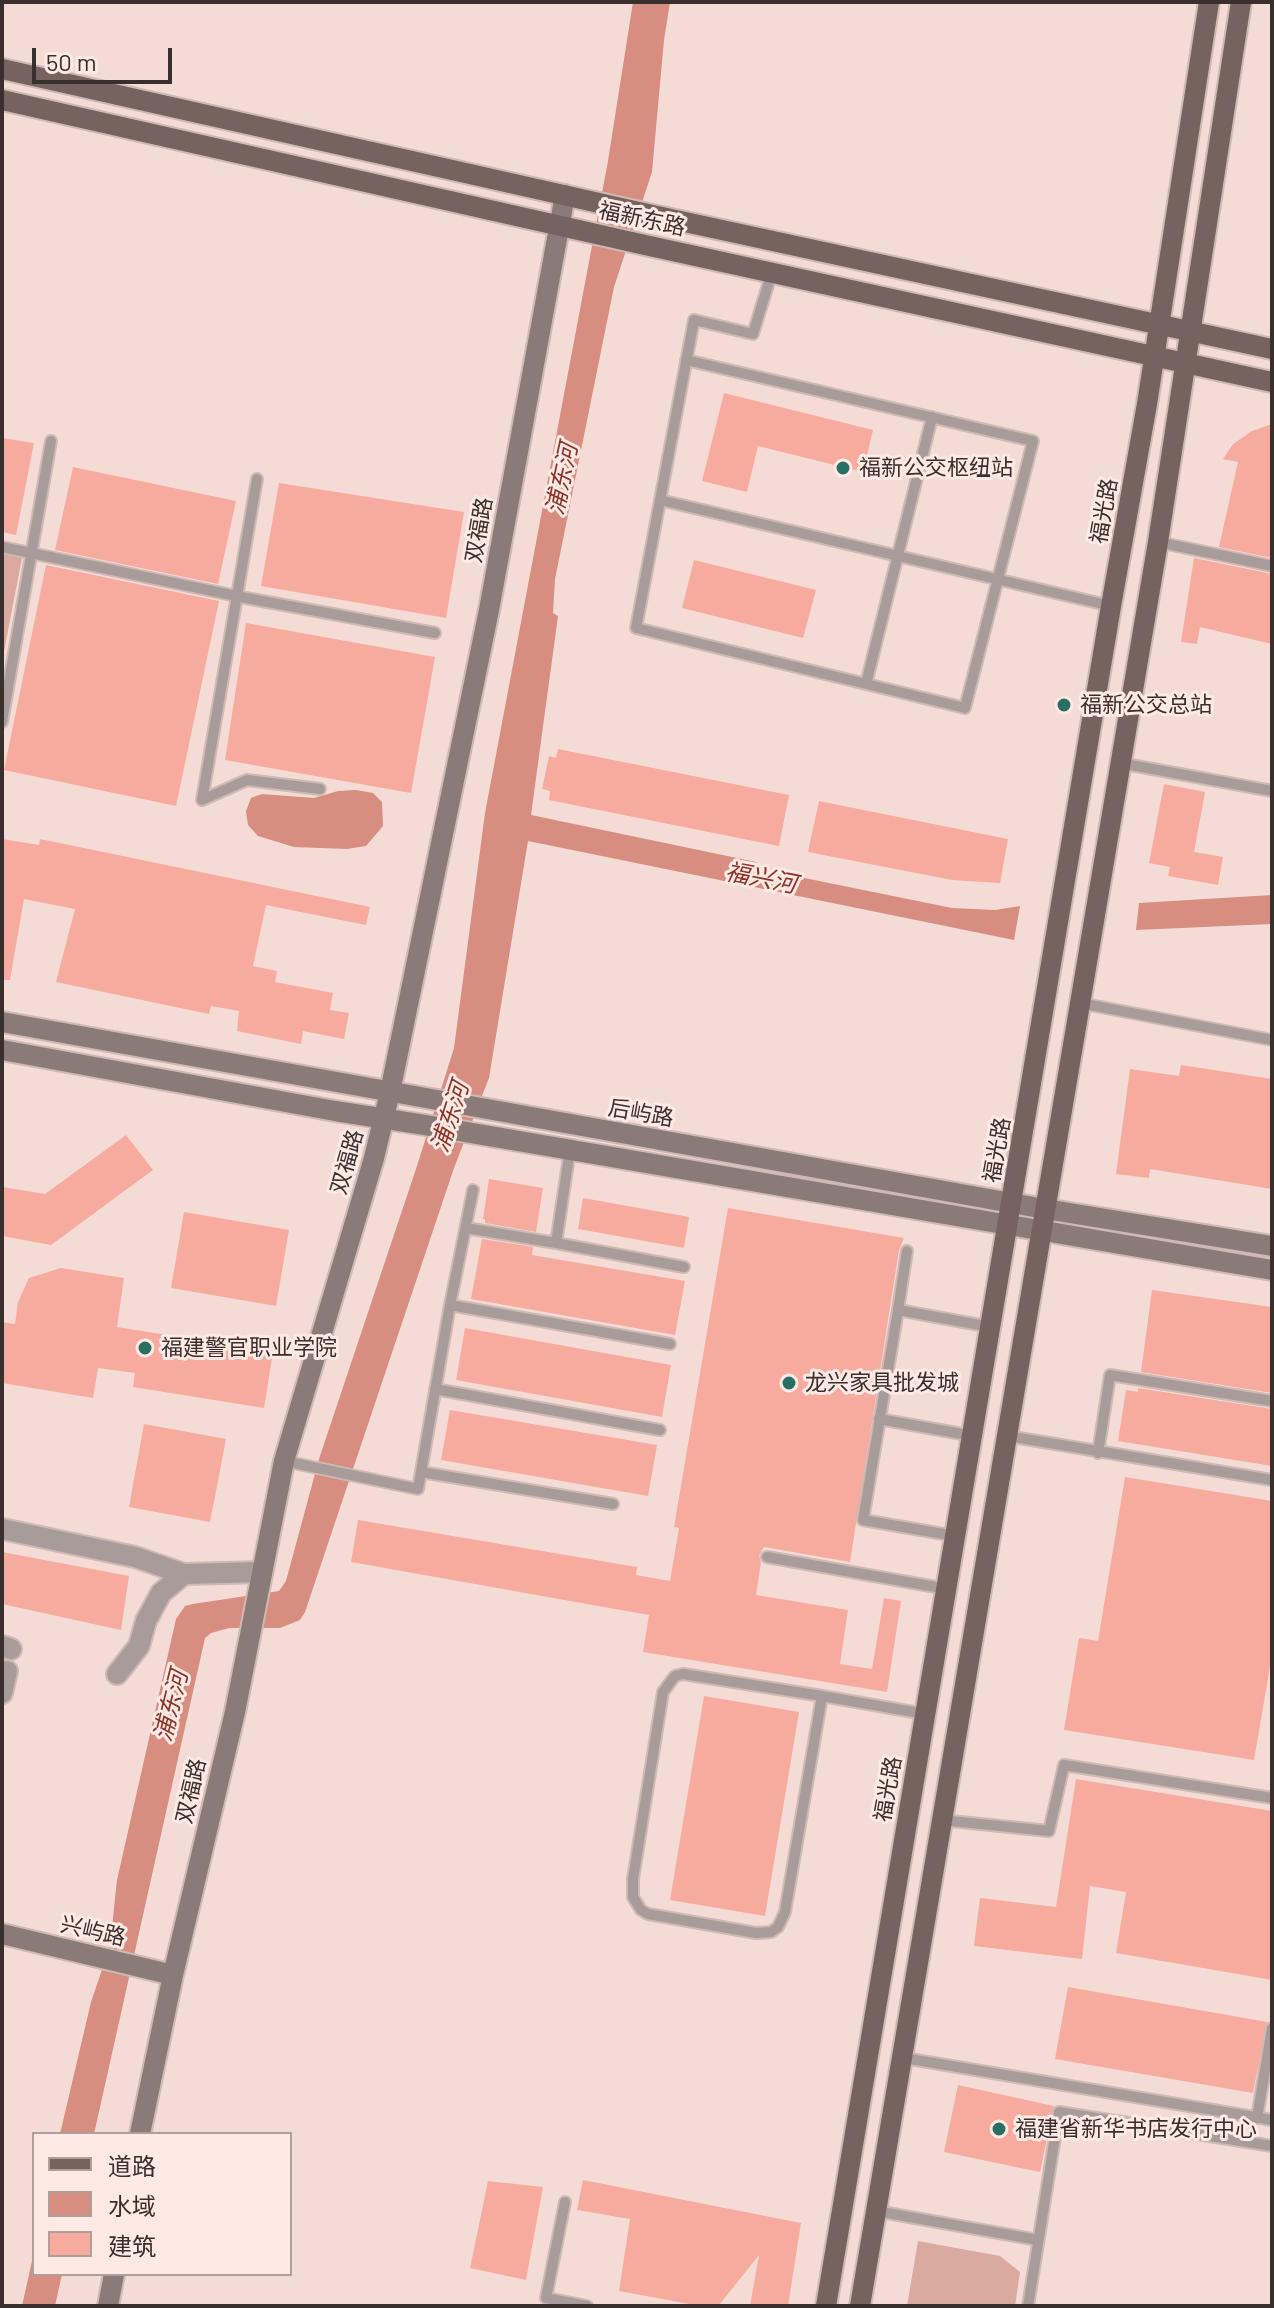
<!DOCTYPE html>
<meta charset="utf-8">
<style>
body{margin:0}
#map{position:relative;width:1274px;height:2308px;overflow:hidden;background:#f5dbd6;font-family:Barlow,"Noto Sans SC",sans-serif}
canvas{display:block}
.frame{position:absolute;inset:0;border:4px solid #392f2d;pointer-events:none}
.legend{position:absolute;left:32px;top:2132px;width:260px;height:144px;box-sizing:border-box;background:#fee9e5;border:2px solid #af9f9b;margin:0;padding:10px 14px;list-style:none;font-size:24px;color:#392f2d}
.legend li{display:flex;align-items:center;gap:16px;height:40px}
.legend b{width:40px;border:2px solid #af9f9b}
.scale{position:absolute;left:32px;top:48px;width:140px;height:36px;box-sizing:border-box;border:4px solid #392f2d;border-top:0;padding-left:10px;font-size:24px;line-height:28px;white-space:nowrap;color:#392f2d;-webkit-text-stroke:6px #fee9e5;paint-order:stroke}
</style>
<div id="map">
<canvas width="1274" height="2308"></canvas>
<div class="frame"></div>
<ul class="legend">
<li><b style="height:10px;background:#76635f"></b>道路</li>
<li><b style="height:22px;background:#d78d80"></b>水域</li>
<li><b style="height:22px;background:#f7ab9e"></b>建筑</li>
</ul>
<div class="scale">50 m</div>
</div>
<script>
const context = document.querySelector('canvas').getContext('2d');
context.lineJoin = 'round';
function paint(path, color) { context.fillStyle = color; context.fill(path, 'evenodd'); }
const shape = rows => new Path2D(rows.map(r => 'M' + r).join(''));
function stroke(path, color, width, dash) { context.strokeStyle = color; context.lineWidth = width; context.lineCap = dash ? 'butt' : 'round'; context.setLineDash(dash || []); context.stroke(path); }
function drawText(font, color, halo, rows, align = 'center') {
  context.font = font + ' Barlow,"Noto Sans SC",sans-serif'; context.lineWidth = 6; context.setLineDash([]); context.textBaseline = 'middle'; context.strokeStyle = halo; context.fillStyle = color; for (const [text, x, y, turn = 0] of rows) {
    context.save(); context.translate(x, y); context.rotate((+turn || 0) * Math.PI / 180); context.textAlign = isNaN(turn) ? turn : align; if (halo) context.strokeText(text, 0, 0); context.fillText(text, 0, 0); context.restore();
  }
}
const green = shape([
 [2,549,23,553,2,662],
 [918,2241,1000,2256,1020,2272,1015,2306,907,2306]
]);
const water = shape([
 [633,2,670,2,664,40,652,172,614,287,555,579,553,613,558,616,531,815,756,862,760,869,952,908,995,910,1020,906,1014,940,528,841,489,1078,454,1168,305,1612,300,1620,280,1628,229,1628,211,1633,205,1638,94,2134,60,2134,91,2002,110,1946,117,1880,176,1619,185,1606,193,1604,279,1591,286,1581,319,1459,416,1169,454,1048,485,813,608,161],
 [356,790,373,793,382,802,383,826,366,846,347,849,294,847,258,836,248,825,246,811,251,798,262,794,314,798,338,791],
 [1272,895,1272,924,1136,930,1139,903],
 [34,2252,34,2274,62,2274,55,2306,22,2306]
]);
const building = shape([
 [724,393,873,430,863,472,758,446,747,492,702,481],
 [1272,424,1272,558,1219,547,1238,462,1223,459,1233,444,1252,431],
 [2,438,34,443,16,535,2,532],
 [73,467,236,501,218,584,55,550],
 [279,483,464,512,446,618,261,586],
 [1194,558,1272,574,1272,644,1200,627,1197,644,1181,642],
 [694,560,816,590,803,638,682,608],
 [46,565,219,601,176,806,4,770],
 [246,623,435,657,411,793,225,760],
 [558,749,789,795,779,846,549,800,550,791,542,789,549,756,556,758],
 [1164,784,1205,792,1194,852,1223,857,1218,885,1168,876,1170,867,1149,863],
 [819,801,1008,839,1000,883,952,880,808,852],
 [2,839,39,845,40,839,370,907,366,925,266,905,253,966,277,971,275,982,333,993,330,1010,349,1013,344,1039,303,1031,301,1044,237,1031,239,1011,211,1006,209,1014,56,982,75,909,24,899,10,980,2,980],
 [1181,1065,1272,1079,1272,1189,1150,1169,1149,1178,1116,1174,1130,1069,1179,1076],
 [126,1135,153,1170,51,1245,2,1236,2,1187,45,1194],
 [489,1179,543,1188,536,1232,485,1223,485,1219,483,1219],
 [583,1198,689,1217,684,1248,578,1229],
 [728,1208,904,1238,899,1250,850,1562,764,1547,759,1556,761,1562,756,1595,848,1610,840,1664,872,1669,884,1598,901,1601,887,1692,643,1652,649,1615,351,1562,358,1520,637,1567,636,1575,670,1581,679,1528,674,1527],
 [184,1212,289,1230,276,1306,171,1288],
 [482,1239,533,1247,532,1255,685,1281,675,1335,471,1299],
 [61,1268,124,1278,117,1327,273,1352,264,1408,133,1387,135,1373,98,1368,93,1398,2,1383,2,1322,15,1324,18,1302,29,1278],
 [1152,1290,1272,1307,1272,1393,1141,1372],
 [465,1328,671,1365,662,1417,456,1380],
 [1138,1388,1272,1409,1272,1466,1118,1441,1126,1390,1138,1392],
 [450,1410,657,1445,648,1496,441,1460],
 [144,1424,226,1439,210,1522,129,1507],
 [1125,1477,1272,1501,1272,1655,1254,1760,1064,1730,1079,1638,1098,1641],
 [2,1552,129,1576,121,1630,2,1604],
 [704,1696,799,1712,765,1916,670,1900],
 [1076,1779,1272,1811,1272,1980,1116,1953,1126,1892,1090,1886,1082,1959,974,1946,980,1898,1056,1907],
 [1068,1987,1267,2022,1253,2093,1055,2059],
 [958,2085,1054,2106,1040,2172,944,2152],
 [583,2180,801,2223,788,2306,750,2306,759,2255,720,2304,715,2306,700,2306,619,2291,630,2219,577,2210],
 [488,2181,543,2187,526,2280,470,2268]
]);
const lane = shape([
 [686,360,1033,441,965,708,636,628,694,320,753,334,772,272],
 [257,479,202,800,247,780,320,789],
 [660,500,1111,606],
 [1158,542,1272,566],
 [2,547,246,598,435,633],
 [866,684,932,417],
 [2,722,51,441],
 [1120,763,1272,791],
 [1080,1003,1272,1040],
 [466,1228,556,1243,570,1150],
 [556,1243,684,1267],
 [450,1305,670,1344],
 [898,1310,907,1251],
 [435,1389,660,1430],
 [879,1419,973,1436],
 [1007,1436,1272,1480],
 [1098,1453,1110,1375,1272,1401],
 [284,1461,418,1489,450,1305,473,1190],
 [421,1472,613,1504],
 [955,1536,863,1520,898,1310,991,1327],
 [767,1557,947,1589],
 [822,1696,785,1912,778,1927,771,1932,756,1933,648,1914,641,1910,633,1897,633,1879,663,1692,675,1676,683,1674,822,1696,925,1714],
 [941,1820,1049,1831,1064,1765,1272,1798],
 [904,2058,1272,2120],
 [1257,2118,1272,2028],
 [565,2202,546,2298,587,2306],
 [876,2211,1038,2240],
 [1028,2306,1059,2112,1272,2146]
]);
const street = shape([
 [2,1529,135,1557,184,1574],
 [2,1646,11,1649],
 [117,1674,139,1646,146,1621,161,1593,184,1574,262,1572],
 [2,1693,7,1671]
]);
const secondary = shape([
 [2,1022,1045,1209,1272,1246],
 [2,1050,335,1111,425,1125,1272,1270],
 [2,1934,173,1975],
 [140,2134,173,1975,235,1712,284,1461,374,1158,390,1092,489,610,565,195],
 [108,2306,114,2274]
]);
const primary = shape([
 [2,69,648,214,1272,349],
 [2,100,645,245,1272,382],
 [826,2306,1111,606,1147,404,1209,2],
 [860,2306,1158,542,1241,2]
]);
const markers = [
 [843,468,8,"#296f63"],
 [1064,705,8,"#296f63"],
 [145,1348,8,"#296f63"],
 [789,1383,8,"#296f63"],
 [999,2129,8,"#296f63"]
];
const streetNames = [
 ["福新东路",642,219,12],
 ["福光路",1104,511,-80],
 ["双福路",479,530,-80],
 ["后屿路",641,1113,10],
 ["福光路",997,1150,-80],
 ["双福路",347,1162,-74],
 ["福光路",888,1789,-80],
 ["双福路",191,1791,-77],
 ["兴屿路",93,1931,13]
];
const poiNames = [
 ["福新公交枢纽站",859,468],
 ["福新公交总站",1080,705],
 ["福建警官职业学院",161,1348],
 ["龙兴家具批发城",805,1383],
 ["福建省新华书店发行中心",1015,2129]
];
const waterNames = [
 ["浦东河",562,479,-78],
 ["福兴河",761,878,11],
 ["浦东河",450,1117,-72],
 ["浦东河",171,1706,-76]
];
paint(green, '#daaaa1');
paint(water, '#d78d80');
paint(building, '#f7ab9e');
stroke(lane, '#cfb9b4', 14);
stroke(street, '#cfb9b4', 24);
stroke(secondary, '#cfb9b4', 24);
stroke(primary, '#cfb9b4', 24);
stroke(lane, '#a79c9a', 10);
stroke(street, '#a79c9a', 20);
stroke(secondary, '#8b7b78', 20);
stroke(primary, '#76635f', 20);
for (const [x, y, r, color] of markers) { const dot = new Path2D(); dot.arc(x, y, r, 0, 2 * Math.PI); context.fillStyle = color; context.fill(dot); stroke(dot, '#fee9e5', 3); }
drawText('22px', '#392f2d', '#fee9e5', streetNames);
drawText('22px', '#392f2d', '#fee9e5', poiNames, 'left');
drawText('italic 24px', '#8b3327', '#fee9e5', waterNames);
</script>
